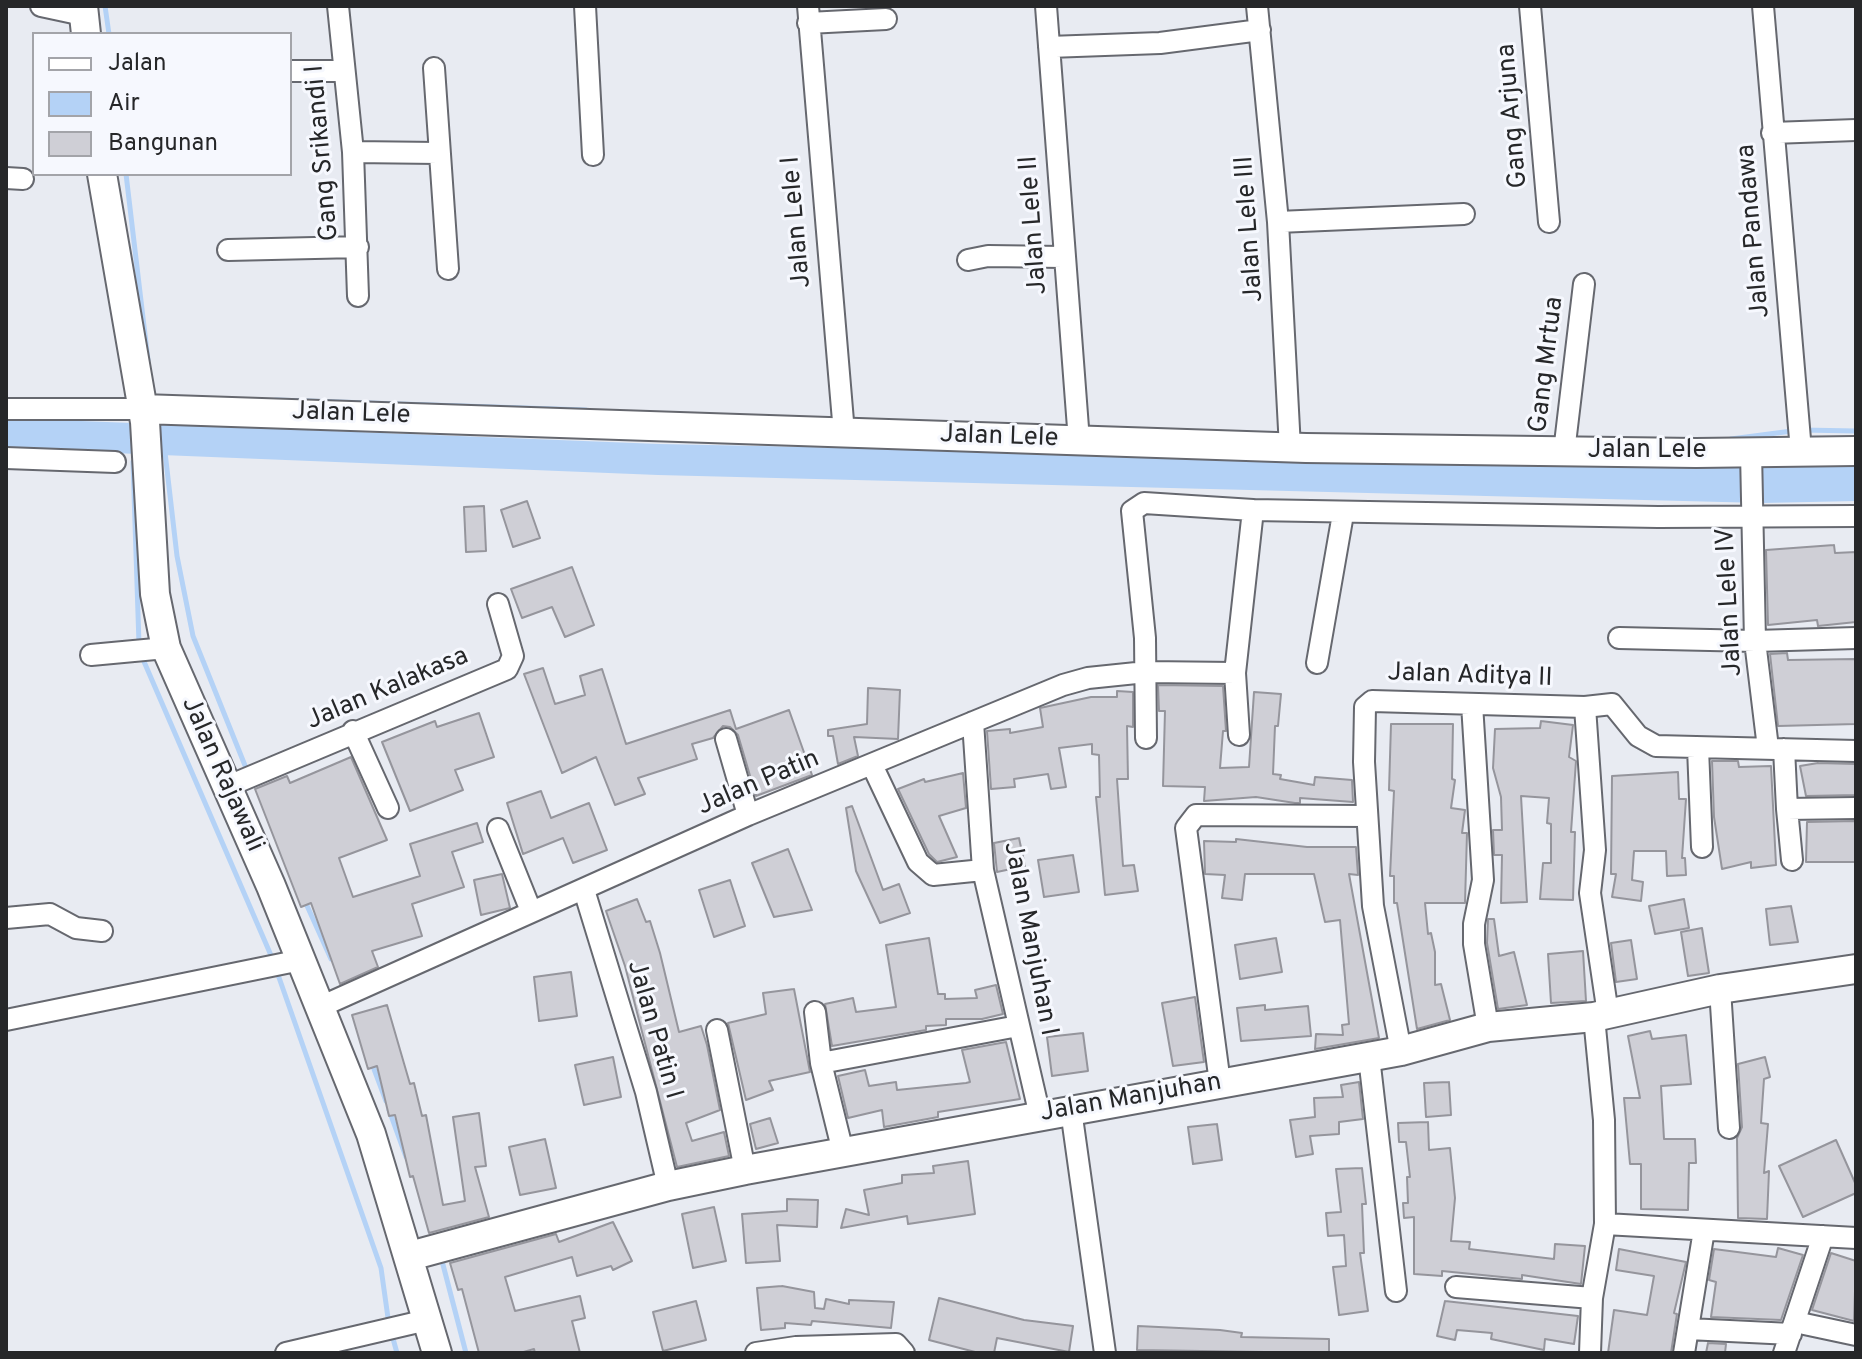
<!DOCTYPE html>
<style>
body{margin:0}
#map{position:relative;width:1862px;height:1359px;overflow:hidden;background:#e8ebf2;font-family:Overpass,sans-serif}
canvas{display:block}
.frame{position:absolute;inset:0;border:8px solid #262729;pointer-events:none}
.legend{position:absolute;left:32px;top:32px;width:260px;height:144px;box-sizing:border-box;background:#f6f8fe;border:2px solid #a3a4a9;margin:0;padding:10px 14px;list-style:none;font-size:24px;color:#262729}
.legend li{display:flex;align-items:center;gap:16px;height:40px}
.legend b{width:40px;border:2px solid #a3a4a9}
</style>
<div id="map">
<canvas width="1862" height="1359"></canvas>
<div class="frame"></div>
<ul class="legend">
<li><b style="height:10px;background:#fff"></b>Jalan</li>
<li><b style="height:22px;background:#b4d2f6"></b>Air</li>
<li><b style="height:22px;background:#cfcfd6"></b>Bangunan</li>
</ul>
</div>
<script>
const context = document.querySelector('canvas').getContext('2d');
context.lineJoin = 'round';
function paint(path, color) { context.fillStyle = color; context.fill(path, 'evenodd'); }
const shape = rows => new Path2D(rows.map(r => 'M' + r).join(''));
function stroke(path, color, width, dash) { context.strokeStyle = color; context.lineWidth = width; context.lineCap = dash ? 'butt' : 'round'; context.setLineDash(dash || []); context.stroke(path); }
function drawText(font, color, halo, rows, align = 'center') {
  context.font = font + ' Overpass,sans-serif'; context.lineWidth = 6; context.setLineDash([]); context.textBaseline = 'middle'; context.strokeStyle = halo; context.fillStyle = color; for (const [text, x, y, turn = 0] of rows) {
    context.save(); context.translate(x, y); context.rotate((+turn || 0) * Math.PI / 180); context.textAlign = isNaN(turn) ? turn : align; if (halo) context.strokeText(text, 0, 0); context.fillText(text, 0, 0); context.restore();
  }
}
const water = shape([
 [6,418,659,444,1751,466,1856,465,1856,501,1762,503,658,475,137,454,6,448]
]);
const stream = shape([
 [105,6,109,34],
 [126,174,148,360],
 [276,400,586,410],
 [1802,430,1856,431],
 [1731,439,1792,431],
 [165,452,177,556,193,636,248,773],
 [133,462,139,644],
 [142,657,273,960],
 [304,899,331,959],
 [276,969,381,1268,389,1325],
 [371,1061,386,1101],
 [389,1110,406,1157],
 [441,1257,466,1353],
 [392,1335,397,1353]
]);
const building = shape([
 [527,501,540,538,513,547,501,510,527,501],
 [484,506,486,551,466,552,464,507,484,506],
 [1834,545,1835,553,1856,552,1856,622,1818,626,1817,620,1768,625,1766,550,1834,545],
 [572,567,594,625,565,637,552,607,522,618,511,589,572,567],
 [1787,653,1788,660,1856,659,1856,724,1778,726,1770,654,1787,653],
 [543,668,555,704,585,695,580,676,602,669,626,744,730,710,736,729,789,710,812,775,756,796,738,735,730,727,723,726,713,738,692,744,697,759,638,778,645,794,615,805,596,757,562,773,524,674,543,668],
 [1158,685,1223,686,1226,731,1223,731,1220,768,1249,767,1254,692,1281,694,1278,726,1275,726,1273,774,1281,775,1280,779,1314,785,1315,777,1352,780,1353,802,1300,798,1300,803,1295,803,1256,797,1204,801,1205,787,1163,786,1165,711,1159,711,1158,685],
 [868,688,900,690,898,739,854,737,858,756,838,764,833,736,828,736,828,730,867,724,868,688],
 [1117,691,1133,692,1133,727,1127,726,1128,779,1117,779,1123,866,1134,865,1138,891,1105,895,1096,797,1100,797,1099,755,1092,754,1092,744,1059,748,1066,787,1051,789,1048,774,1014,779,1015,787,991,789,987,731,1010,729,1010,733,1043,727,1040,708,1091,697,1117,697,1117,691],
 [479,713,494,757,455,770,463,790,410,811,382,742,435,721,437,727,479,713],
 [1541,721,1573,725,1569,757,1576,761,1571,832,1575,832,1573,900,1540,899,1543,863,1551,863,1551,824,1547,823,1549,798,1521,796,1527,902,1501,903,1502,855,1494,855,1493,830,1502,830,1501,797,1493,768,1495,729,1540,728,1541,721],
 [1391,724,1453,724,1452,779,1455,780,1451,808,1465,810,1462,833,1467,833,1465,903,1425,903,1428,934,1431,933,1435,952,1435,985,1441,984,1450,1020,1417,1029,1397,903,1394,903,1394,876,1390,876,1394,791,1389,790,1391,724],
 [351,757,387,840,339,858,353,897,420,876,410,844,477,823,483,842,452,852,464,887,412,904,422,936,372,951,378,967,340,984,311,903,301,907,255,789,287,776,290,783,351,757],
 [1712,761,1738,761,1739,767,1771,766,1776,865,1751,868,1751,862,1722,869,1714,817,1712,761],
 [1818,763,1856,764,1856,795,1806,796,1800,766,1818,763],
 [1678,772,1679,799,1686,799,1682,858,1685,858,1686,875,1667,876,1666,851,1634,851,1632,880,1643,882,1641,901,1612,897,1616,874,1611,874,1612,776,1678,772],
 [963,773,966,808,939,816,957,857,937,862,929,854,898,789,924,779,925,782,963,773],
 [541,791,551,818,589,803,607,850,573,863,563,838,523,854,507,803,541,791],
 [852,806,883,890,899,884,910,913,880,923,856,871,846,808,852,806],
 [1856,821,1856,862,1806,862,1807,822,1856,821],
 [1019,838,1025,866,997,872,994,843,1019,838],
 [1236,839,1307,847,1356,847,1358,875,1349,874,1379,1038,1315,1049,1316,1034,1343,1035,1342,1025,1349,1024,1340,920,1325,922,1314,874,1245,874,1242,900,1222,898,1225,875,1205,874,1204,841,1236,842,1236,839],
 [788,849,812,910,774,917,752,863,788,849],
 [1073,855,1079,892,1044,897,1038,860,1073,855],
 [502,874,510,908,481,915,474,880,502,874],
 [730,880,745,926,714,937,699,890,730,880],
 [637,899,646,922,650,921,660,953,679,1032,701,1026,707,1045,720,1110,686,1123,692,1141,724,1132,729,1156,677,1167,625,966,606,911,637,899],
 [1684,899,1689,928,1655,934,1649,906,1684,899],
 [1791,906,1798,942,1770,945,1766,909,1791,906],
 [1488,919,1494,919,1499,956,1514,952,1527,1005,1498,1009,1487,943,1488,919],
 [1702,928,1709,973,1688,976,1681,932,1702,928],
 [929,938,938,994,945,994,945,999,977,998,975,990,996,985,1003,1014,982,1019,946,1019,946,1025,926,1026,926,1030,832,1046,825,1004,853,998,856,1012,896,1007,886,945,929,938],
 [1276,938,1282,972,1240,979,1235,945,1276,938],
 [1631,940,1637,979,1616,982,1611,943,1631,940],
 [1583,951,1586,1001,1551,1003,1548,954,1583,951],
 [571,972,577,1016,539,1021,534,977,571,972],
 [794,989,810,1072,769,1081,773,1090,746,1100,728,1023,766,1014,763,993,794,989],
 [1195,997,1204,1062,1173,1066,1162,1003,1195,997],
 [387,1005,410,1084,414,1083,422,1116,426,1115,443,1205,465,1201,453,1117,479,1113,486,1166,475,1167,489,1217,429,1233,413,1176,410,1177,395,1115,389,1116,377,1066,368,1069,352,1015,387,1005],
 [1265,1005,1265,1010,1308,1006,1311,1036,1241,1041,1237,1008,1265,1005],
 [1650,1031,1652,1039,1686,1035,1691,1084,1661,1086,1664,1139,1695,1139,1696,1163,1689,1163,1688,1210,1641,1209,1641,1164,1630,1164,1624,1098,1640,1098,1628,1036,1650,1031],
 [1083,1033,1088,1071,1052,1076,1047,1037,1083,1033],
 [1006,1042,1020,1099,938,1112,938,1117,884,1127,882,1110,848,1118,838,1076,865,1070,869,1086,896,1082,897,1090,966,1083,970,1082,962,1050,1006,1042],
 [613,1057,621,1097,584,1105,575,1065,613,1057],
 [1765,1057,1770,1077,1764,1079,1761,1123,1768,1124,1764,1173,1769,1171,1767,1219,1738,1218,1737,1138,1742,1127,1738,1064,1765,1057],
 [1359,1082,1363,1119,1339,1122,1339,1134,1310,1136,1313,1154,1296,1157,1290,1120,1315,1117,1314,1098,1343,1097,1341,1085,1359,1082],
 [1449,1082,1451,1115,1426,1117,1424,1083,1449,1082],
 [770,1118,778,1143,756,1149,750,1124,770,1118],
 [1428,1122,1429,1150,1450,1148,1455,1198,1451,1241,1470,1242,1469,1249,1554,1259,1555,1244,1585,1246,1581,1284,1522,1275,1522,1279,1442,1271,1442,1276,1414,1274,1414,1217,1404,1218,1403,1203,1408,1203,1407,1177,1410,1177,1406,1142,1399,1142,1398,1123,1428,1122],
 [1217,1124,1222,1160,1193,1164,1188,1127,1217,1124],
 [545,1139,556,1188,520,1195,509,1147,545,1139],
 [1836,1140,1856,1185,1856,1193,1803,1217,1779,1166,1836,1140],
 [968,1161,975,1214,908,1224,907,1216,841,1228,846,1209,869,1215,864,1190,902,1183,902,1175,934,1173,933,1166,968,1161],
 [1362,1168,1366,1204,1362,1204,1364,1253,1360,1253,1368,1311,1339,1315,1333,1267,1346,1266,1344,1235,1328,1236,1326,1213,1341,1212,1336,1169,1362,1168],
 [787,1199,818,1200,817,1227,777,1225,780,1261,746,1263,742,1214,787,1211,787,1199],
 [714,1207,726,1261,693,1268,682,1214,714,1207],
 [613,1222,632,1261,613,1270,611,1266,577,1276,572,1257,505,1277,515,1311,580,1296,585,1318,572,1321,580,1353,535,1353,534,1349,520,1353,479,1353,462,1289,458,1290,450,1263,556,1234,559,1242,613,1222],
 [1778,1248,1803,1255,1781,1320,1711,1317,1716,1282,1709,1280,1714,1249,1776,1257,1778,1248],
 [1619,1249,1686,1262,1674,1313,1677,1314,1671,1353,1608,1353,1614,1310,1647,1315,1654,1276,1616,1270,1619,1249],
 [1831,1253,1856,1261,1854,1321,1812,1310,1831,1253],
 [782,1286,814,1292,815,1308,824,1309,826,1299,849,1304,849,1300,894,1302,891,1328,812,1321,811,1325,785,1323,785,1328,761,1330,757,1288,782,1286],
 [939,1298,1024,1320,1073,1326,1069,1352,997,1338,994,1353,979,1353,929,1340,939,1298],
 [696,1301,706,1340,663,1351,653,1312,696,1301],
 [1445,1301,1578,1316,1574,1344,1545,1339,1544,1350,1491,1339,1492,1333,1457,1330,1455,1340,1437,1336,1445,1301],
 [1138,1326,1220,1330,1242,1333,1241,1337,1329,1339,1329,1353,1137,1350,1138,1326],
 [1708,1343,1726,1344,1725,1353,1706,1353,1708,1343]
]);
const street = shape([
 [41,6,83,15],
 [338,6,353,152,358,296],
 [585,6,593,155],
 [808,6,844,433],
 [1046,6,1079,441],
 [1257,6,1278,222,1290,448],
 [1530,6,1549,222],
 [1763,6,1801,451],
 [808,23,886,19],
 [1049,47,1160,43,1260,30],
 [434,68,448,269],
 [290,71,344,71],
 [1772,133,1856,130],
 [353,152,438,153],
 [6,178,23,179],
 [1278,222,1464,214],
 [228,250,358,247],
 [968,260,988,256,1063,257],
 [6,409,142,409],
 [1564,452,1584,284],
 [1751,452,1755,641,1768,748],
 [6,458,115,462],
 [1619,638,1755,641,1856,638],
 [91,655,166,648],
 [1317,663,1343,514],
 [1472,704,1483,880,1474,924,1474,944,1488,1027],
 [1585,707,1595,850,1590,893,1608,1014],
 [973,722,983,870,1040,1116],
 [353,731,388,808],
 [1239,735,1235,673,1253,510,1658,517,1856,516],
 [1146,738,1145,638,1132,511,1144,503,1253,510],
 [726,739,748,815],
 [1698,748,1702,847],
 [1784,749,1787,809],
 [872,765,918,862,933,875,983,870],
 [226,787,507,669,513,656,498,604],
 [498,829,531,911],
 [1792,860,1787,809,1856,808],
 [584,890,646,1092,668,1186],
 [6,918,50,914,76,928,102,931],
 [1720,989,1729,1128],
 [320,1007,748,815,1063,685,1088,678,1146,672,1235,673],
 [815,1012,821,1063,843,1152],
 [1594,1017,1604,1120,1605,1224,1856,1238],
 [6,1020,301,960],
 [717,1030,745,1170],
 [1401,1051,1373,906,1364,762,1365,707,1372,701,1585,707,1612,704,1638,736,1656,746,1856,751],
 [1369,1057,1396,1291],
 [821,1063,1018,1026],
 [1220,1083,1186,828,1196,815,1366,816],
 [1071,1110,1105,1353],
 [1456,1287,1592,1298],
 [1795,1322,1856,1335],
 [1688,1329,1791,1334],
 [286,1353,427,1320],
 [756,1353,796,1347,896,1344,904,1353],
 [1590,1353,1592,1298,1605,1224],
 [1684,1353,1704,1230],
 [1784,1353,1823,1236]
]);
const secondary = shape([
 [83,6,86,34],
 [102,174,145,422,155,594,166,648,271,886,371,1134,437,1353],
 [142,409,1306,448,1696,453,1856,451],
 [410,1256,668,1186,745,1170,1401,1051,1488,1027,1594,1017,1720,989,1856,969]
]);
const streetNames = [
 ["Gang Arjuna",1514,116,-95],
 ["Gang Srikandi I",324,153,-95],
 ["Jalan Lele I",798,222,-95],
 ["Jalan Lele II",1035,225,-94],
 ["Jalan Lele III",1251,229,-94],
 ["Jalan Pandawa",1755,231,-95],
 ["Gang Mrtua",1548,365,-83],
 ["Jalan Lele",351,415,2],
 ["Jalan Lele",999,438,2],
 ["Jalan Lele",1647,452],
 ["Jalan Lele IV",1731,602,-93],
 ["Jalan Aditya II",1470,677,2],
 ["Jalan Kalakasa",388,690,-23],
 ["Jalan Rajawali",221,775,66],
 ["Jalan Patin",759,784,-23],
 ["Jalan Manjuhan I",1029,939,79],
 ["Jalan Patin I",653,1030,74],
 ["Jalan Manjuhan",1131,1099,-10]
];
paint(water, '#b4d2f6');
stroke(stream, '#b4d2f6', 5);
paint(building, '#cfcfd6');
stroke(building, '#95959c', 2);
stroke(street, '#66686f', 24);
stroke(secondary, '#66686f', 32);
stroke(street, '#fff', 20);
stroke(secondary, '#fff', 28);
drawText('26px', '#262729', '#f6f8fe', streetNames);
</script>
